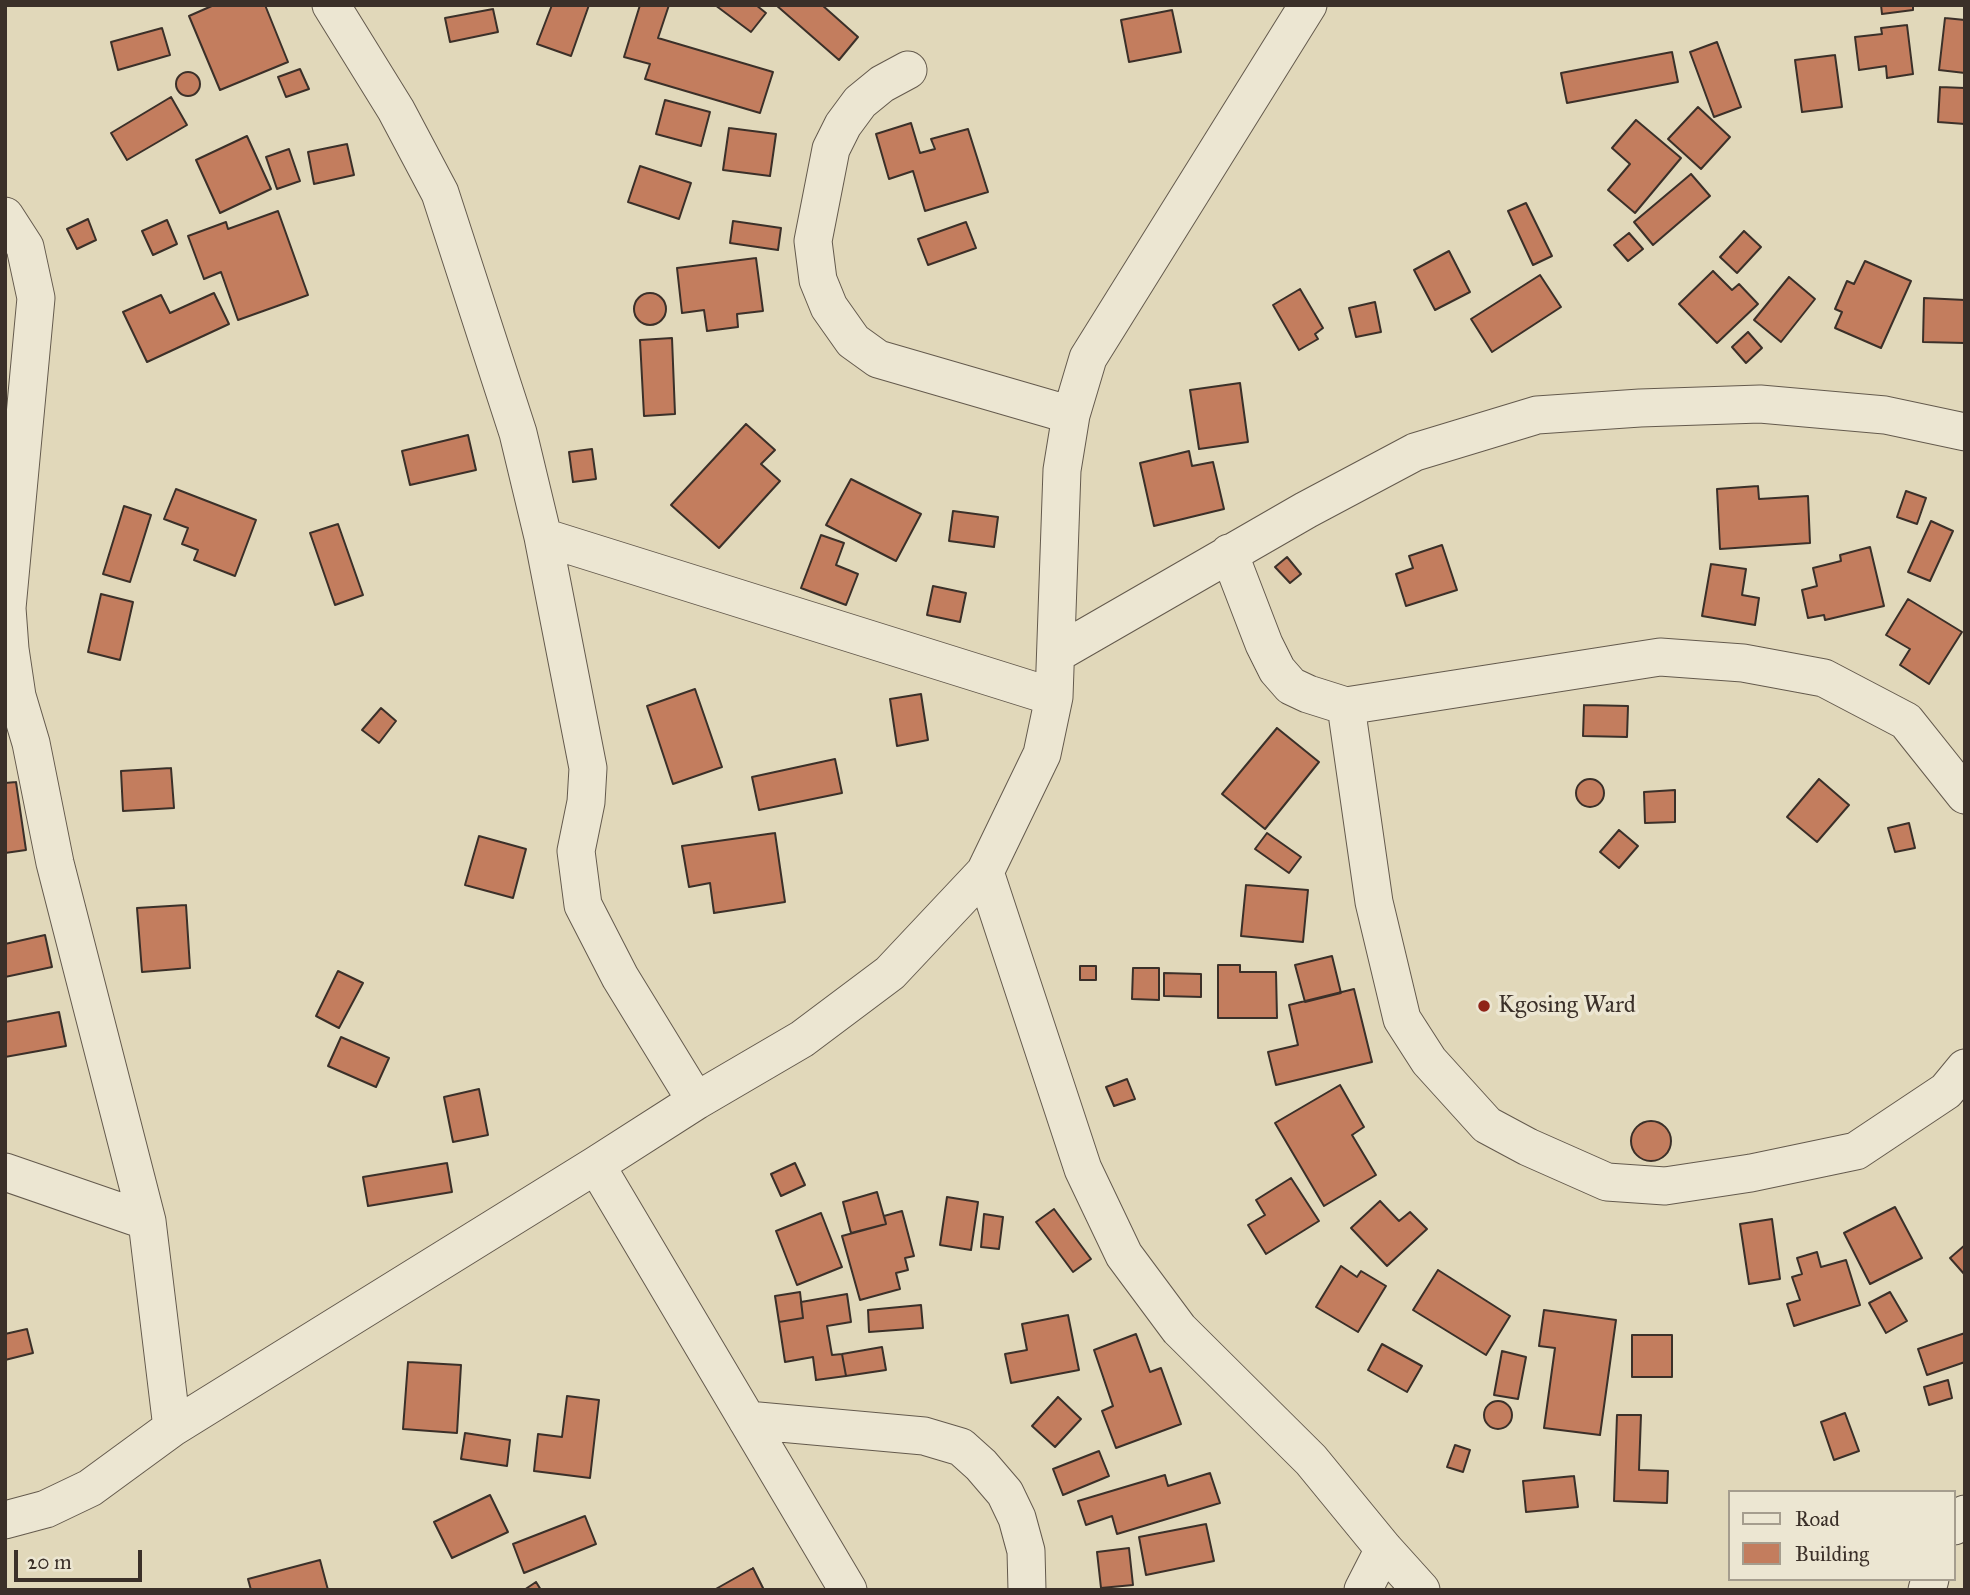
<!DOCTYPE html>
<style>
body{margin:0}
#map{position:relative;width:1970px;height:1595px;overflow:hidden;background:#e1d8ba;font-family:"IM FELL Great Primer",serif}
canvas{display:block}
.frame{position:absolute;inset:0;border:7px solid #3b3029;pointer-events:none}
.legend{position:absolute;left:1728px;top:1490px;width:228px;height:91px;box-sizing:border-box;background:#ece6d2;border:2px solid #a59d8e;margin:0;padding:9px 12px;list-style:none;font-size:21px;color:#3b3029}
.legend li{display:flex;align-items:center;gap:14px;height:35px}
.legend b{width:35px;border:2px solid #a59d8e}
.scale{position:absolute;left:14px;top:1550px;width:128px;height:32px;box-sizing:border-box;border:4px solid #3b3029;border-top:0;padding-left:9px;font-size:21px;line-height:24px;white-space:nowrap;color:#3b3029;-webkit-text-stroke:5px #ece6d2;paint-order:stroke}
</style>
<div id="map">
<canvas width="1970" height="1595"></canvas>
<div class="frame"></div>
<ul class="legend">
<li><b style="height:9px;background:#ece6d2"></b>Road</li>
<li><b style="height:19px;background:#c37d5e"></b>Building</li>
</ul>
<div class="scale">20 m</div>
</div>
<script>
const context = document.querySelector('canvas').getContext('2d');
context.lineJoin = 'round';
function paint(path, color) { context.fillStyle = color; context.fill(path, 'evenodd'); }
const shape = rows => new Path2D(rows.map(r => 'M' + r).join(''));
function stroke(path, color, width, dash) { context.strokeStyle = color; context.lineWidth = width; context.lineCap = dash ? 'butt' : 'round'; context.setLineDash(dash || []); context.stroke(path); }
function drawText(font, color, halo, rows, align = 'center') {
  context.font = font + ' "IM FELL Great Primer",serif'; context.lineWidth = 7; context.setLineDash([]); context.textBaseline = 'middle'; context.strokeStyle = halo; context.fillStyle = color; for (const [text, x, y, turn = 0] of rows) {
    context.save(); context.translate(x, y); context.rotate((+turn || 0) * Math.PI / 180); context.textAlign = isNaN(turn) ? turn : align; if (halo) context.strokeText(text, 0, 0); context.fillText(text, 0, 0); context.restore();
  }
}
const building = shape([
 [214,5,265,5,288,62,220,90,189,16,214,5],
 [552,5,589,5,571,56,537,44,552,5],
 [640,5,669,5,658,38,773,72,760,113,645,79,650,64,624,57,640,5],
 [715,5,756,5,766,13,751,32,715,5],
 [776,5,822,5,858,37,839,60,776,5],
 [1881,5,1913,5,1913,10,1882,14,1881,5],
 [493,9,498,32,450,42,445,18,493,9],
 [1172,10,1181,52,1129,62,1121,20,1172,10],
 [1945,18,1965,20,1965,73,1939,70,1945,18],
 [1907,25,1913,74,1887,78,1886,66,1859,70,1855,37,1882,34,1881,28,1907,25],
 [162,28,170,55,118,70,111,42,162,28],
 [1717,42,1741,107,1714,117,1690,52,1717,42],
 [1672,52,1678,82,1567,103,1561,73,1672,52],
 [1835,55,1842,107,1802,112,1795,60,1835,55],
 [300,69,309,89,286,97,278,77,300,69],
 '176 84a12 12 0 1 1 24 0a12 12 0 1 1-24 0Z',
 [1940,87,1965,88,1965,124,1938,122,1940,87],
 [171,97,187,125,127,160,111,133,171,97],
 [665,100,710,112,701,146,656,134,665,100],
 [1698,107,1730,137,1701,169,1668,139,1698,107],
 [1636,120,1681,158,1635,213,1608,190,1630,164,1612,148,1636,120],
 [911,123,920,153,935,149,931,139,968,129,988,192,925,211,913,171,889,179,876,134,911,123],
 [729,128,776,134,770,176,723,170,729,128],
 [247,136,271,189,220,213,196,160,247,136],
 [347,144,354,175,314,184,308,152,347,144],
 [289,149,300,181,277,189,266,157,289,149],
 [640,166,691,183,679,219,628,202,640,166],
 [1691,174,1710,196,1653,245,1634,222,1691,174],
 [1526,203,1552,256,1533,265,1508,211,1526,203],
 [278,211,308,295,238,320,221,272,204,279,188,236,226,222,228,229,278,211],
 [88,219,96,240,77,249,67,229,88,219],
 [167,220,177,244,153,255,142,231,167,220],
 [733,221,781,228,778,250,730,243,733,221],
 [966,222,976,248,928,265,918,239,966,222],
 [1744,231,1761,247,1737,273,1720,257,1744,231],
 [1629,233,1643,249,1628,261,1614,245,1629,233],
 [1449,251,1470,292,1435,310,1414,270,1449,251],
 [756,258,763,311,737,314,738,327,707,331,704,310,682,313,677,268,756,258],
 [1865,261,1911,281,1881,348,1835,328,1842,312,1835,309,1847,281,1854,284,1865,261],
 [1713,271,1732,290,1739,284,1758,304,1717,343,1679,304,1713,271],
 [1540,275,1561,307,1492,352,1471,319,1540,275],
 [1789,277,1815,299,1781,342,1754,320,1789,277],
 [1300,289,1323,328,1315,334,1318,339,1299,350,1273,305,1300,289],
 [214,293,229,324,147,362,123,312,161,295,170,313,214,293],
 '634 309a16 16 0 1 1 32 0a16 16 0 1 1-32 0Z',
 [1924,298,1965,300,1965,343,1923,342,1924,298],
 [1375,302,1381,332,1356,337,1349,308,1375,302],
 [1748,332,1762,348,1746,363,1732,347,1748,332],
 [672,338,675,414,644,416,640,340,672,338],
 [1240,383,1248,442,1199,449,1190,390,1240,383],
 [746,424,775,450,761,464,780,481,719,548,671,505,746,424],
 [468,435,476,470,410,485,402,451,468,435],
 [592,449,596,479,573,482,569,452,592,449],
 [1189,451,1192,466,1213,462,1224,509,1154,526,1140,463,1189,451],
 [851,479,921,514,896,561,826,525,851,479],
 [1758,486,1759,499,1808,496,1810,543,1720,549,1717,489,1758,486],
 [176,489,256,520,235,576,194,560,198,550,182,544,188,528,164,519,176,489],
 [1906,491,1926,498,1917,524,1897,517,1906,491],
 [124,506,151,515,130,582,103,574,124,506],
 [953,511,998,517,994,547,949,541,953,511],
 [1931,521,1953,531,1930,581,1908,572,1931,521],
 [338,524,363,595,335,605,310,533,338,524],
 [821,535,844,543,836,565,858,574,846,605,801,588,821,535],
 [1442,545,1457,590,1406,606,1396,574,1413,568,1409,556,1442,545],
 [1870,547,1884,606,1825,620,1824,615,1808,618,1802,590,1817,586,1813,568,1841,561,1840,555,1870,547],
 [1287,557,1301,574,1290,583,1275,567,1287,557],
 [1711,564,1746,569,1742,595,1759,598,1755,625,1702,616,1711,564],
 [933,586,966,593,960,622,927,615,933,586],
 [101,594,133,602,120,660,88,652,101,594],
 [1908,599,1962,632,1929,684,1900,665,1910,649,1886,635,1908,599],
 [695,689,722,767,673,784,647,706,695,689],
 [921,694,928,740,897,746,890,699,921,694],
 [1584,705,1628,706,1627,737,1583,736,1584,705],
 [381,708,396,721,379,743,362,730,381,708],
 [1277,728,1319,762,1265,829,1222,794,1277,728],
 [835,759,842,793,759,810,752,777,835,759],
 [171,768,174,808,123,811,121,771,171,768],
 [1819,779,1849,805,1817,842,1787,817,1819,779],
 '1576 793a14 14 0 1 1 28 0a14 14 0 1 1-28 0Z',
 [16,782,26,850,5,853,5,783,16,782],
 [1675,790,1675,822,1645,823,1644,792,1675,790],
 [1909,823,1915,848,1895,852,1888,828,1909,823],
 [1619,830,1638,846,1619,868,1600,852,1619,830],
 [775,833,785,902,714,913,710,883,689,887,682,846,775,833],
 [1267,833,1301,857,1289,873,1255,849,1267,833],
 [479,836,526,849,513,898,465,885,479,836],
 [1246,885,1308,890,1303,942,1241,936,1246,885],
 [186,905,190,968,142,972,137,908,186,905],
 [45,935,52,967,5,977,5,944,45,935],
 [1332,956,1341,993,1305,1002,1295,965,1332,956],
 [1218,965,1240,965,1240,972,1276,972,1277,1018,1218,1018,1218,965],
 [1080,966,1096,966,1096,980,1080,980,1080,966],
 [1133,968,1159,968,1159,1000,1132,999,1133,968],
 [338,971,363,983,339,1028,316,1016,338,971],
 [1164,973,1201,974,1201,997,1164,996,1164,973],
 [1354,989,1372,1062,1276,1085,1268,1052,1298,1045,1289,1005,1354,989],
 [59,1012,66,1046,5,1057,5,1022,59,1012],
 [341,1037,389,1058,376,1087,328,1066,341,1037],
 [1127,1079,1135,1099,1114,1106,1106,1087,1127,1079],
 [1340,1085,1364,1127,1352,1135,1376,1175,1324,1206,1275,1123,1340,1085],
 [479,1089,488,1135,453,1142,444,1097,479,1089],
 '1631 1141a20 20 0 1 1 40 0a20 20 0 1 1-40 0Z',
 [447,1163,452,1192,368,1206,363,1177,447,1163],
 [795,1163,805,1185,781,1196,771,1174,795,1163],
 [1291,1178,1319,1221,1266,1254,1248,1225,1265,1215,1256,1200,1291,1178],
 [877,1192,886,1224,851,1233,843,1202,877,1192],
 [947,1197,978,1202,971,1250,940,1245,947,1197],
 [1380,1201,1399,1221,1410,1212,1427,1229,1387,1266,1351,1228,1380,1201],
 [1895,1207,1922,1258,1870,1284,1844,1233,1895,1207],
 [1054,1209,1091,1259,1073,1272,1036,1222,1054,1209],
 [902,1211,914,1256,905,1258,908,1270,896,1273,900,1289,860,1300,842,1236,886,1224,884,1216,902,1211],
 [821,1213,842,1267,797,1285,776,1231,821,1213],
 [984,1214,1003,1217,999,1249,981,1247,984,1214],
 [1772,1219,1780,1279,1749,1284,1740,1224,1772,1219],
 [1965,1245,1965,1275,1950,1258,1965,1245],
 [1817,1252,1821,1267,1846,1260,1860,1305,1794,1326,1787,1304,1800,1300,1792,1277,1802,1274,1797,1258,1817,1252],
 [1341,1266,1357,1277,1361,1271,1386,1286,1358,1332,1316,1307,1341,1266],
 [1438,1270,1510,1316,1486,1355,1413,1310,1438,1270],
 [800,1292,803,1318,779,1322,775,1296,800,1292],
 [1890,1292,1907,1321,1886,1333,1869,1303,1890,1292],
 [847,1294,851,1322,827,1326,832,1355,842,1354,846,1376,816,1380,813,1357,785,1362,779,1322,803,1318,801,1302,847,1294],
 [921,1305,923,1328,869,1332,868,1310,921,1305],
 [1544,1310,1616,1320,1600,1435,1544,1428,1555,1348,1539,1346,1544,1310],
 [1068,1315,1079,1370,1011,1383,1005,1354,1027,1350,1022,1324,1068,1315],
 [27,1329,33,1353,5,1360,5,1334,27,1329],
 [1965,1333,1965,1362,1927,1375,1918,1349,1965,1333],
 [1136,1334,1150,1372,1161,1368,1181,1424,1116,1448,1102,1411,1113,1406,1094,1350,1136,1334],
 [1632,1335,1672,1335,1672,1377,1632,1377,1632,1335],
 [1382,1344,1422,1366,1407,1392,1368,1370,1382,1344],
 [882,1347,886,1370,846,1376,842,1354,882,1347],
 [1502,1351,1526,1357,1518,1399,1494,1395,1502,1351],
 [408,1362,461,1365,457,1433,403,1429,408,1362],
 [1948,1380,1952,1398,1929,1405,1924,1387,1948,1380],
 [567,1396,599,1400,590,1478,534,1471,538,1434,562,1437,567,1396],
 [1058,1397,1081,1419,1055,1447,1032,1426,1058,1397],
 '1484 1415a14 14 0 1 1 28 0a14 14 0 1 1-28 0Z',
 [1845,1413,1859,1451,1834,1460,1821,1422,1845,1413],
 [1617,1415,1641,1415,1639,1470,1668,1471,1667,1503,1614,1501,1617,1415],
 [465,1433,510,1440,507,1466,461,1459,465,1433],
 [1455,1445,1470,1450,1463,1472,1447,1467,1455,1445],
 [1099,1451,1109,1476,1063,1495,1053,1469,1099,1451],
 [1210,1473,1220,1503,1117,1534,1112,1516,1086,1525,1078,1501,1165,1475,1168,1486,1210,1473],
 [1574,1476,1578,1507,1526,1512,1523,1481,1574,1476],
 [490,1495,508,1532,452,1558,434,1522,490,1495],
 [585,1516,596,1544,524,1573,513,1544,585,1516],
 [1206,1524,1214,1561,1146,1575,1139,1537,1206,1524],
 [1129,1548,1133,1585,1101,1588,1097,1552,1129,1548],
 [320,1560,328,1590,251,1590,248,1579,320,1560],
 [753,1568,764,1590,714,1590,753,1568],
 [536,1582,541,1590,524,1590,536,1582]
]);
const minor = shape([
 [331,5,396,110,440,193,518,433,543,537,588,768,586,802,576,851,583,905,620,977,696,1101],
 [908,70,882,84,860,102,843,125,831,149,813,241,818,280,829,307,853,341,878,359,1071,415],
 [5,216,25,247,36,298,7,608,10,649,17,696,31,743,55,863,147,1221,172,1428],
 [543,537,1054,697],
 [1229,553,1264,644,1277,670,1291,686,1308,694,1346,706,1660,657,1743,663,1824,678,1906,721,1965,795],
 [1056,654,1306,510,1415,452,1537,415,1640,408,1760,404,1885,415,1965,432],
 [1346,706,1374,902,1402,1019,1429,1061,1487,1125,1528,1147,1607,1182,1665,1186,1751,1173,1856,1151,1946,1091,1965,1068],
 [985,872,1083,1169,1124,1255,1179,1329,1311,1460,1384,1549,1421,1590],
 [596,1165,848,1590],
 [5,1172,147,1221],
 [747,1420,924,1436,961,1447,981,1465,1005,1493,1017,1518,1026,1551,1027,1590],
 [5,1520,46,1509,90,1488,172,1428,596,1165,696,1101,802,1039,890,973,985,872,1042,754,1054,697,1062,470,1071,415,1088,358,1308,5],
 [1954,1526,1965,1514],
 [1363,1590,1384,1549],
 [1927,1590,1930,1579]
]);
const markers = [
 [1484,1006,7,"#8f2418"]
];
const poiNames = [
 ["Kgosing Ward",1498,1006]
];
paint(building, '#c37d5e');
stroke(building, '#3b3029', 2);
stroke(minor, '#645a4d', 39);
stroke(minor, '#ece6d2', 37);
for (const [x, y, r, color] of markers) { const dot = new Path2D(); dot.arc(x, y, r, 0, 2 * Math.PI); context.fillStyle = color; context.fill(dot); stroke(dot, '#ece6d2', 2.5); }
drawText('24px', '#3b3029', '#ece6d2', poiNames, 'left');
</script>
